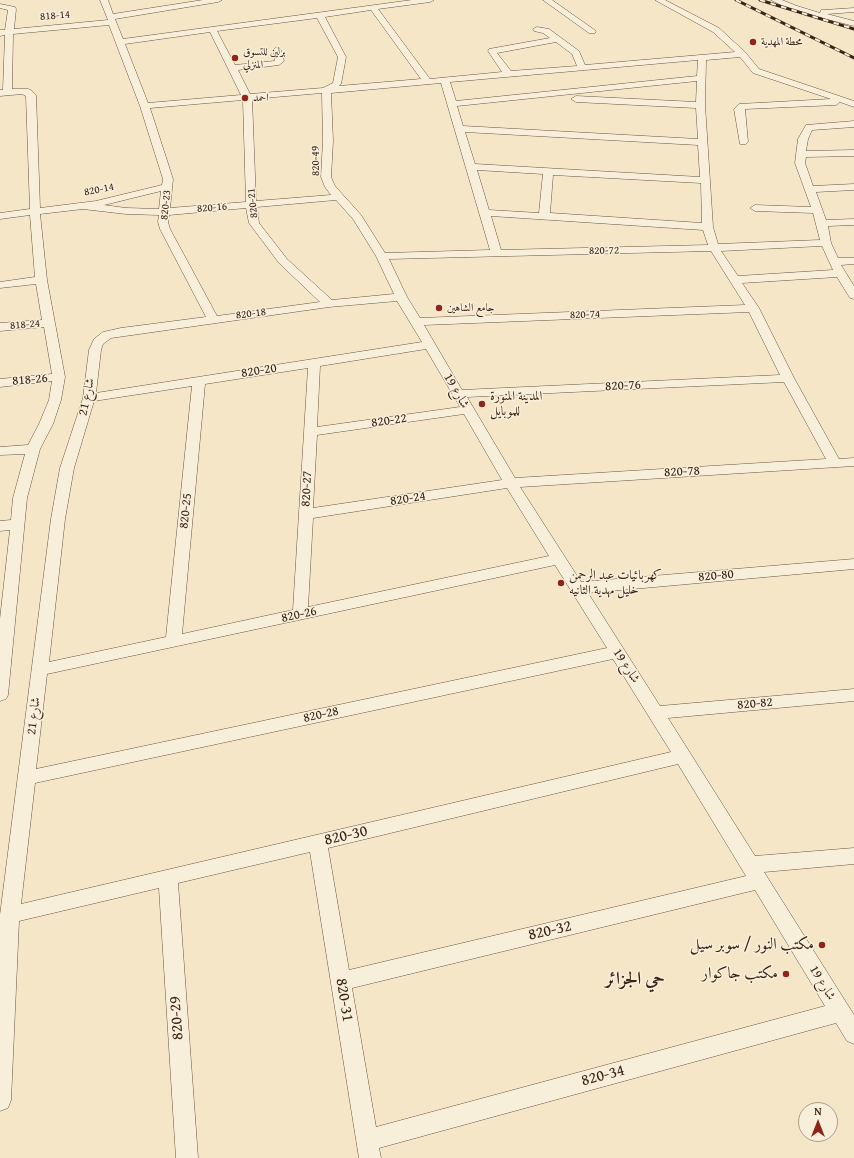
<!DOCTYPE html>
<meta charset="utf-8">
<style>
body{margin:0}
#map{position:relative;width:854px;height:1158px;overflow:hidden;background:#f4e6c7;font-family:"Gentium Book Plus",serif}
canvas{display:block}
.north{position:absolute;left:798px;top:1102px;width:40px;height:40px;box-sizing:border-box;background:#f8efdb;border:1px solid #ac9d8c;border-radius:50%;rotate:0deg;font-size:11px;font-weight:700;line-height:16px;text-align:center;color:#3b2316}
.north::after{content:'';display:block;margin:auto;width:14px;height:18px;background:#8f2418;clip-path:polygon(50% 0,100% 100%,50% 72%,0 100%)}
</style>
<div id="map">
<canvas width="854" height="1158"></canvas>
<div class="north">N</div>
</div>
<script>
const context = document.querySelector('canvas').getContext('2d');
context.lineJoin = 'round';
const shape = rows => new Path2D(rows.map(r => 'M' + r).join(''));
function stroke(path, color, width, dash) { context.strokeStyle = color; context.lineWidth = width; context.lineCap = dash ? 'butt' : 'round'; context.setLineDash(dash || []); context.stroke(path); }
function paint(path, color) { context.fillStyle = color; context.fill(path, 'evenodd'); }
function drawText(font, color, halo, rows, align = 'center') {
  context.font = font + ' "Gentium Book Plus",Amiri,serif'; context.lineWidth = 3; context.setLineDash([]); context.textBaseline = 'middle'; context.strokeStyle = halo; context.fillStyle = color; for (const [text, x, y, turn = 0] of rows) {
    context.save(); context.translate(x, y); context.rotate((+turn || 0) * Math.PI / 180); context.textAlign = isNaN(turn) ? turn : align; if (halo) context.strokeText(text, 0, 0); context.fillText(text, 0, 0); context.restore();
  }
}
const street = shape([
 [100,0,108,0,113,14,203,0,222,0,218,2,115,19,123,39,412,0,434,0,430,2,378,9,430,79,502,72,488,51,489,49,550,38,543,33,534,31,533,29,537,27,549,29,579,51,585,65,735,52,713,32,655,0,665,0,719,28,745,52,759,69,854,101,854,107,840,102,836,105,745,109,748,142,746,144,740,144,734,109,739,104,831,99,753,73,740,57,706,60,705,105,713,227,718,244,820,240,813,213,755,211,750,208,755,205,811,207,795,163,798,139,806,125,854,121,854,127,812,130,808,139,806,151,854,150,854,156,806,157,805,163,813,186,854,184,854,190,816,192,826,220,854,219,854,225,828,226,831,243,838,258,854,258,854,264,841,265,854,286,854,299,850,298,837,277,742,283,759,308,794,378,839,459,854,458,854,466,520,487,581,582,854,559,854,569,588,593,660,706,854,689,854,701,668,718,755,856,854,848,854,864,764,872,854,1015,854,1044,847,1041,836,1023,379,1148,381,1158,359,1158,310,852,178,883,198,1158,176,1158,159,888,19,921,11,1100,8,1108,0,1111,0,915,51,519,60,468,83,398,89,350,94,339,103,332,121,328,206,317,160,229,158,222,159,215,126,214,83,209,40,214,47,280,65,377,61,400,53,424,40,449,27,498,8,695,6,699,0,701,0,619,10,530,0,531,0,521,11,520,13,498,25,454,0,455,0,447,28,445,39,424,49,400,52,381,0,387,0,379,52,374,44,327,0,331,0,323,42,320,36,284,0,288,0,282,35,277,30,215,0,219,0,213,30,209,26,96,22,94,0,96,0,90,3,90,5,35,0,36,0,30,5,30,8,10,0,8,0,4,15,7,16,9,14,29,108,20,100,0],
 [371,10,421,79,339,86,341,84,346,57,325,17,371,10],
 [317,18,338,57,333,83,323,88,250,94,238,70,279,65,284,61,281,50,277,47,273,50,275,60,274,61,235,65,217,31,317,18],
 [109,25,140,106,163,179,162,185,96,201,40,208,36,95,31,90,28,89,12,89,13,34,109,25],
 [210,32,241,95,148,103,125,44,210,32],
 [556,42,572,54,577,66,511,71,497,53,556,42],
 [698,60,697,76,456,101,450,82,698,60],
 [697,81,696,102,576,96,571,99,576,102,696,108,698,139,463,126,457,106,697,81],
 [441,83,490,250,385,253,361,215,335,186,331,177,333,141,331,93,441,83],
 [322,93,323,141,321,177,325,187,331,195,256,201,252,99,322,93],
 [243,100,246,202,170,208,173,179,150,108,243,100],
 [465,132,698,145,700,177,475,164,465,132],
 [477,170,543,174,539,213,489,210,477,170],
 [553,175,701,183,702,223,550,213,553,175],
 [161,191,159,209,126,208,104,205,161,191],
 [336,200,353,219,376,256,394,294,332,300,287,259,259,223,257,207,336,200],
 [246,208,249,223,279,263,320,302,217,316,170,229,168,222,169,215,246,208],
 [491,216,703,230,708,245,501,250,491,216],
 [822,246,833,270,738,276,721,251,822,246],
 [711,251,745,305,420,318,407,297,389,259,711,251],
 [397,301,422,342,96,393,101,350,103,344,111,338,329,307,397,301],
 [749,312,780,375,462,390,424,325,749,312],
 [426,349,460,407,317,427,320,366,426,349],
 [308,368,293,610,182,634,205,384,308,368],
 [784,382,826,459,515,478,467,397,784,382],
 [192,386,166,637,49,662,65,519,74,468,94,401,192,386],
 [464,414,502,480,313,508,317,435,464,414],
 [507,488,549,556,308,607,313,518,507,488],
 [555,565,607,648,36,769,47,674,555,565],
 [613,659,671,752,21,904,35,783,613,659],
 [678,764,746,876,349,970,328,848,678,764],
 [755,890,825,1006,376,1127,352,988,755,890],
 [543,0,552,0,596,31,595,33,589,33,543,0],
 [771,0,782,0,797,6,820,13,821,10,824,10,854,8,854,12,827,14,854,21,854,26,791,10,771,0]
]);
const rail = shape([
 [736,0,854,58],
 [760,0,854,29]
]);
const markers = [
 [753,42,4,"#8f2418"],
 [235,58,4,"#8f2418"],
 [245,98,4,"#8f2418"],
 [439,308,4,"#8f2418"],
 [482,404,4,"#8f2418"],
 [561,583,4,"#8f2418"],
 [822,945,4,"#8f2418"],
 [786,974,4,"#8f2418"]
];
const farStreetnames = [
 ["818-14",55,16,-5],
 ["820-49",316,161,-91],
 ["820-14",99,190,-11],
 ["820-21",253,203,-96],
 ["820-23",166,205,-84],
 ["820-16",212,208,-5],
 ["820-72",604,251,-1],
 ["820-18",251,314,-7],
 ["820-74",585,315,-2],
 ["818-24",25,325,-5]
];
const farPoinames = [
 ["محطة المهدية",761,42],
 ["برلين للتسوق",243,52],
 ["المنزلي",243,65],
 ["احمد",253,98],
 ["جامع الشاهين",447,308]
];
const streetNames = [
 ["820-20",259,371,-9],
 ["818-26",30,380,-5],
 ["820-76",623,386,-3],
 ["شارع 19",456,391,60],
 ["شارع 21",87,397,-78],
 ["820-22",389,421,-8],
 ["820-78",682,472,-3],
 ["820-27",307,489,-87],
 ["820-24",408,499,-9],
 ["820-25",186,511,-84],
 ["820-80",716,576,-5],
 ["820-26",299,615,-12],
 ["شارع 19",626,666,57],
 ["820-82",755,704,-5],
 ["820-28",321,715,-12],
 ["شارع 21",34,716,-83],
 ["شارع 19",822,983,59]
];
const poiNames = [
 ["المدينة المنورة",490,397],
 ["للموبايل",490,412],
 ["كهربائيات عبد الرحمن",569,576],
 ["خليل مهدية الثانيه",569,591]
];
const nearStreetnames = [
 ["820-30",346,836,-13],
 ["820-32",550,931,-13],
 ["820-31",344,1000,81],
 ["820-29",177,1018,-94],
 ["820-34",603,1076,-15]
];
const nearPoinames = [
 ["مكتب النور / سوبر سيل",814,945],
 ["مكتب جاكوار",778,974]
];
const nearQuarternames = [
 ["حي الجزائر",635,979]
];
stroke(street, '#695442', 1);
paint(street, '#f8efdb');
stroke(rail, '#3b2316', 3);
stroke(rail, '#f8efdb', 2, [5.5]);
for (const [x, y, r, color] of markers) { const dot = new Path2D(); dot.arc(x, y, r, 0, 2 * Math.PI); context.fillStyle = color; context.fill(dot); stroke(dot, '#f8efdb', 1.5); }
drawText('11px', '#3b2316', '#f8efdb', farStreetnames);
drawText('11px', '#3b2316', '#f8efdb', farPoinames, 'left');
drawText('13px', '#3b2316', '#f8efdb', streetNames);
drawText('13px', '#3b2316', '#f8efdb', poiNames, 'left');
drawText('16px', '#3b2316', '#f8efdb', nearStreetnames);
drawText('16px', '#3b2316', '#f8efdb', nearPoinames, 'right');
drawText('bold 18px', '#3b2316', '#f8efdb', nearQuarternames);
</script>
